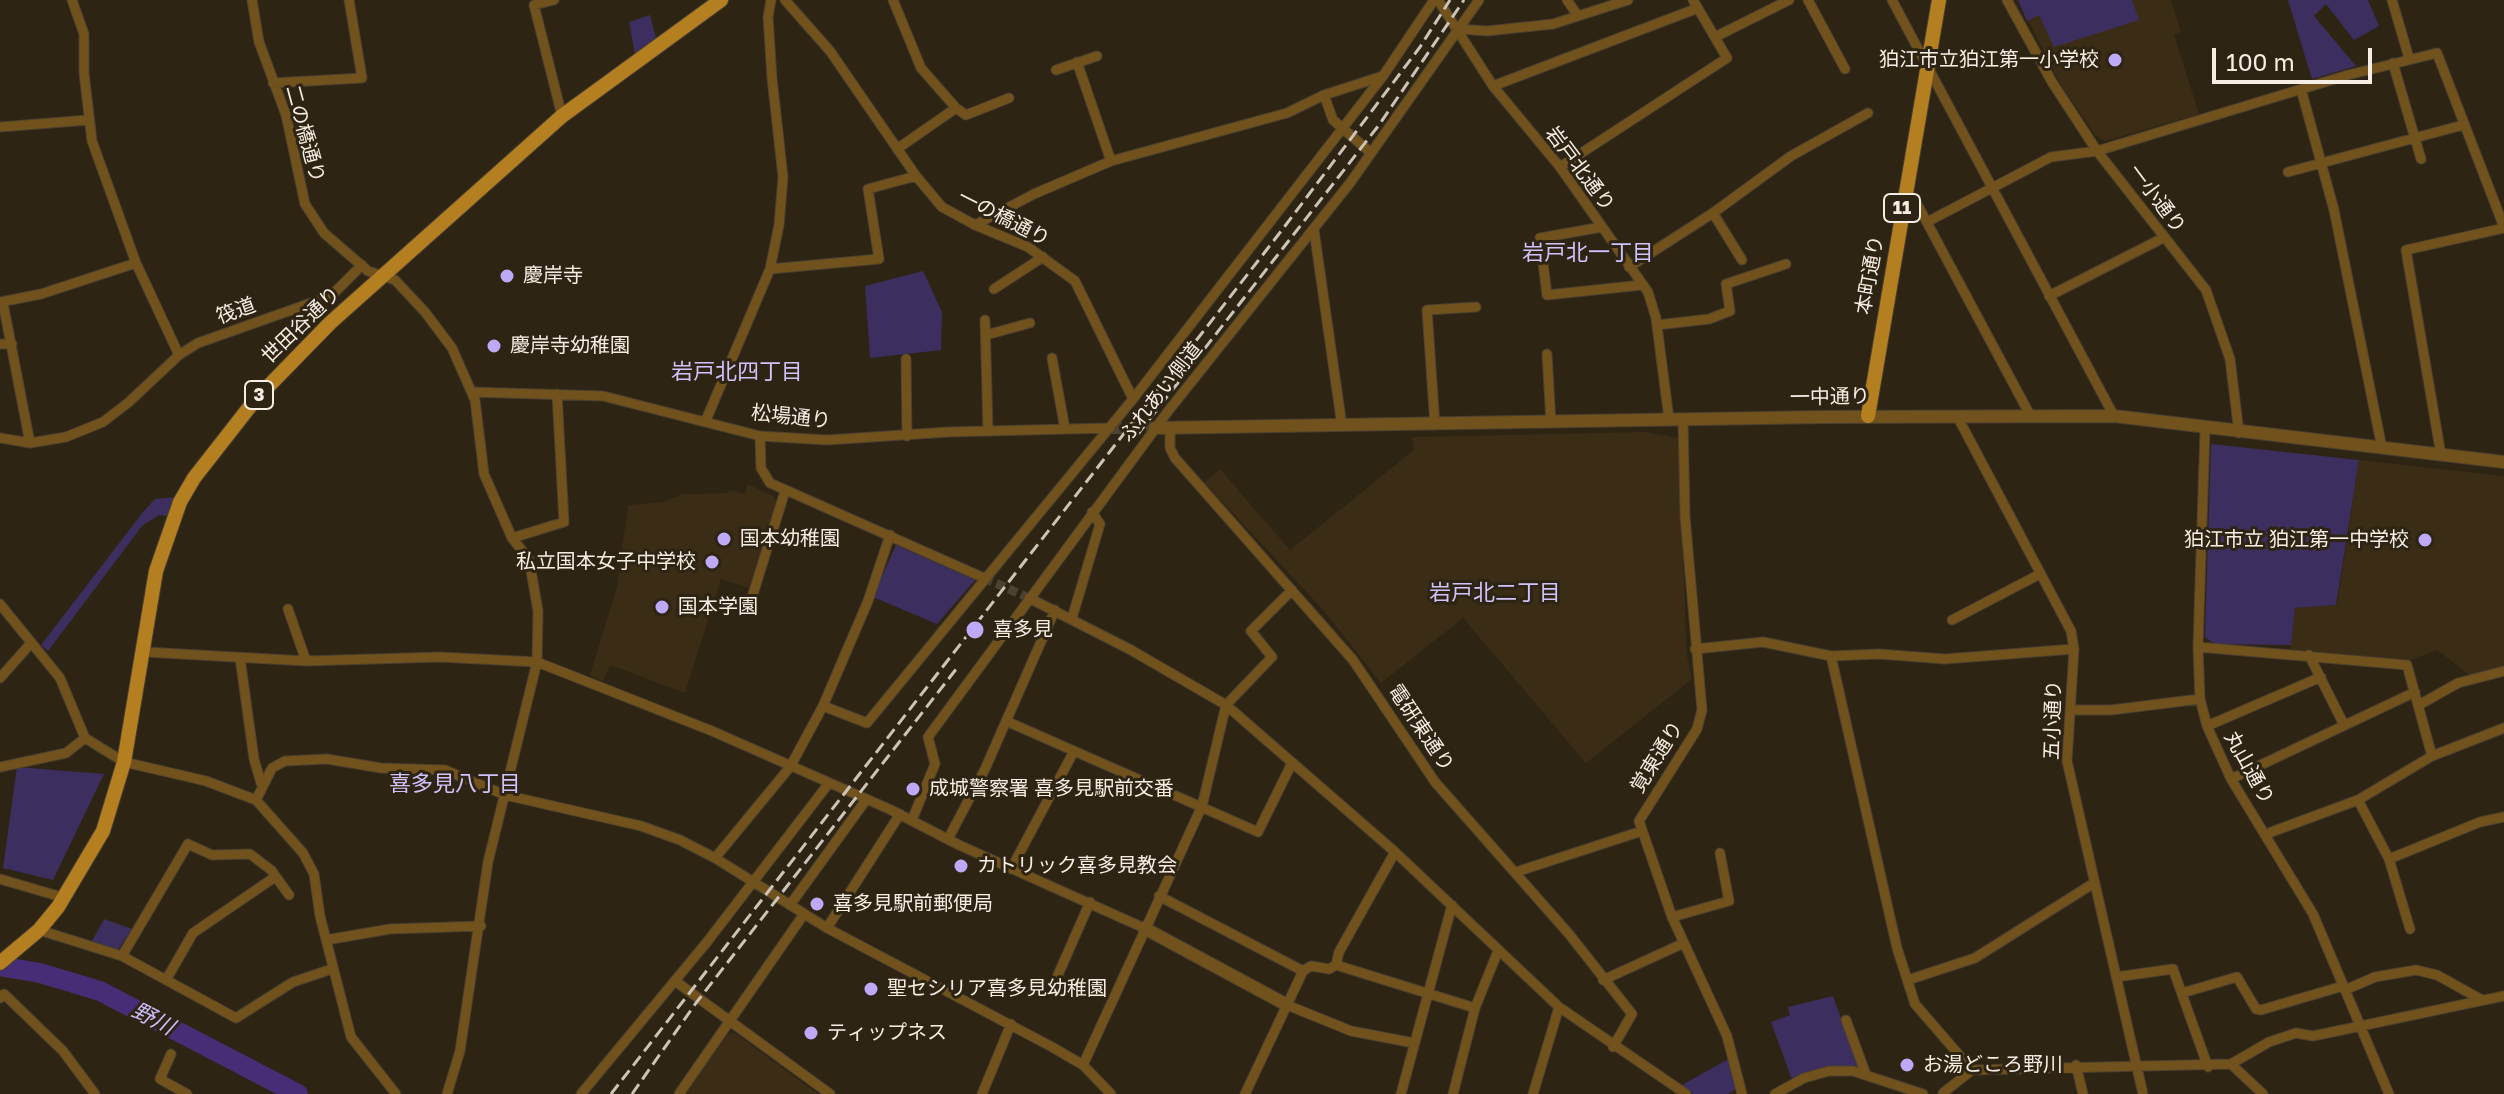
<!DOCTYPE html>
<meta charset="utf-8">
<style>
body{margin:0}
#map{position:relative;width:2504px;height:1094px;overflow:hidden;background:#2e2413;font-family:"Golos Text",sans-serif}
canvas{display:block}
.scale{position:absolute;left:2212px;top:48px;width:160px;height:36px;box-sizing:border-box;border:4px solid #f6eee4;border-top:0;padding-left:10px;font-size:24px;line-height:28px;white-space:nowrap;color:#f6eee4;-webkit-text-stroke:6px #2e2413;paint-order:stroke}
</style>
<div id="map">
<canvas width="2504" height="1094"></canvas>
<div class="scale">100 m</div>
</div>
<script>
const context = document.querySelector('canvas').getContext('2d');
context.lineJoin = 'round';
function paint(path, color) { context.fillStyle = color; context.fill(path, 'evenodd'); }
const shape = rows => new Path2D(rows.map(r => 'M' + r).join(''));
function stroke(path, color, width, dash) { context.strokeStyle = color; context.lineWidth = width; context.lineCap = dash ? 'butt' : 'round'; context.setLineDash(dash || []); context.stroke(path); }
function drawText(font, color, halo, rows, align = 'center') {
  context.font = font + ' "Golos Text","Noto Sans JP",sans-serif'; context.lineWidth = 6; context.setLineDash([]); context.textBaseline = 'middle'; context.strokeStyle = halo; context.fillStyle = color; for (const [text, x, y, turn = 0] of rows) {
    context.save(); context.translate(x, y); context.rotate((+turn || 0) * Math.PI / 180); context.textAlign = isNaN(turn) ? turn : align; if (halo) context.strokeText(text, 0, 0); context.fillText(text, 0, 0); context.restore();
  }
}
const built = shape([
 [2018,0,2171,0,2181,32,2174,35,2199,114,2105,141,2095,135,2061,85],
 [1645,432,1678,438,1687,656,1692,679,1586,763,1463,618,1381,683,1324,611,1204,482,1220,469,1290,550,1414,450,1412,437],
 [2359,460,2504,476,2504,671,2475,679,2437,650,2408,661,2290,653,2295,608,2337,605],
 [748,484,773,496,777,502,749,588,721,579,685,693,610,665,603,681,590,675,617,587,628,505,664,502,683,494,728,493,729,490,745,494],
 [735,1033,818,1094,685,1094,727,1035]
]);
const green = shape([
 [2018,0,2132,0,2139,20,2054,47,2039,15,2027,21],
 [2288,0,2368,0,2379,26,2354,40,2326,4,2314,16,2356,66,2312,79],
 [650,15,656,38,635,54,629,22],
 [923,271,942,312,941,350,870,358,865,286],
 [2211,444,2359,460,2336,605,2295,608,2291,645,2215,644,2205,637],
 [177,497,168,516,159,515,142,526,48,651,41,645,143,512,155,499],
 [896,545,975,580,937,624,873,597],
 [17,767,104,774,53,880,3,868],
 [104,919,132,929,118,950,92,941],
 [1833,996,1859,1068,1812,1070,1792,1080,1771,1022,1790,1015,1788,1007],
 [1732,1057,1740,1086,1728,1094,1693,1094,1682,1085]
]);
const river = shape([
 [0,966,40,973,100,991,298,1094]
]);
const minorTunnel = shape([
 [984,578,1029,598]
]);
const tertiaryTunnel = shape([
 [1110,428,1155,428]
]);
const minor = shape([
 [72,0,84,34,84,73,92,141,136,263,179,355],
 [252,0,259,42,286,115,305,204,324,233,368,271,395,280,425,312,452,348,475,400,484,474,512,538,529,559,538,611,537,662,488,862,460,1051,447,1094],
 [554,0,534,5,562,116],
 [785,0,830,51,916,176,942,207,975,225,1028,247,1075,281,1133,399],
 [893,0,921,68,956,108,966,115,1009,98],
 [1438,0,1493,86,1560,167,1648,292,1656,318,1669,419],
 [1567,0,1578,16],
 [1808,0,1845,69],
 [1892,0,2114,416],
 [2007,0,2052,82,2097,151,2206,290,2230,359,2239,433],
 [2392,0,2409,58],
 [1459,29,1487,31,1553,24,1628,0],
 [1715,37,1789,0],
 [1077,62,1111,161],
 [2393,63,2421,159],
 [1056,70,1097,56],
 [273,83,362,78,349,0],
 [1493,86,1698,8],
 [2301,89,2334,210,2382,448],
 [1324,95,1333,120,1371,153],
 [0,127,88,120],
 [897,149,956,108],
 [1560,167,1727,58,1693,0],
 [2288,172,2463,125],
 [1903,200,1916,202,2030,415],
 [1713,213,1742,260],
 [1927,222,2051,157,2097,151,2348,75,2437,53,2504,227],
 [975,225,1034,194,1111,161,1287,113,1324,95,1383,76],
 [1602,227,1540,238,1547,295,1642,285],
 [1314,230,1342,426],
 [1629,267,1713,213,1791,156,1868,113],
 [770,269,879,259,868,189,916,176],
 [994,289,1043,257],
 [2049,296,2163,238],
 [0,302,41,294,136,263],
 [3,303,30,443],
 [985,320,988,430],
 [1657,325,1709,319,1730,311,1726,284,1786,264],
 [986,335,1030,323],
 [0,344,12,344],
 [1547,354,1551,423],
 [1052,358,1065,429],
 [906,359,907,436],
 [472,392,603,396,760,436,827,440,948,432,1110,428],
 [1957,416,2071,631,2074,649,2067,761,2143,1094],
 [1683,419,1685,516,1702,710,1697,729,1639,821,1672,917,1727,1036,1742,1094],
 [706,420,770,269,779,225,783,177,772,78,768,17,771,0],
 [1435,425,1427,310,1476,307],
 [1170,429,1170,448,1175,458,1353,660,1435,782,1569,934,1632,1014,1613,1047],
 [2205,430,2198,647,2200,699,2207,726,2231,779,2313,914,2389,1094],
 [760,436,761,468,770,483,984,578],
 [0,438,30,443,66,437,103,422,129,402,179,355,198,343,331,296,362,265],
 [2441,455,2406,250,2504,228],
 [512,538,564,522,557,394],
 [1029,598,1131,650,1226,705,1395,852,1559,1007,1686,1094],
 [0,604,60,678,85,738,124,762,206,781,256,800,303,853,314,874,320,916,351,1037,396,1094],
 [749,607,785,491],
 [288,609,306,661],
 [1072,618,1100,524,1092,512],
 [1952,620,2040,574],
 [2198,647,2407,665,2432,756,2504,728],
 [1695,649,1763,642,1831,656,1879,654,1945,659,2074,649],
 [145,652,306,661,440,657,537,662,712,731,889,809,959,845,1144,928],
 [2309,655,2344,725],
 [1831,656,1897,948,1915,1004,1972,1070],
 [240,658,254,759,261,783],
 [0,678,31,643],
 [2419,705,2458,683,2504,671],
 [823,706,867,723,1133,399,1383,76,1434,0],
 [2070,710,2111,710,2200,699],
 [1006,721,1258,832,1292,763],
 [2207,726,2321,677],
 [0,767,66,753,85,738],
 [2231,779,2415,692],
 [256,800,272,768,285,761,327,759,381,768,445,770,505,795,641,826,680,840,715,858,827,928,1052,1047,1083,1065,1111,1094],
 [2358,800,2389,859,2410,929],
 [912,820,935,764,928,737,1169,410,1350,183,1479,0],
 [2266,834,2358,800,2432,756],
 [948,839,985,769,1055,610],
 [715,858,790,767,823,706,868,601,890,535],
 [2389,859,2480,822,2504,817],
 [1011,869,1073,753],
 [1516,872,1642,831],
 [0,879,65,898],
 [1159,896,1303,971,1311,966,1329,969,1336,965,1475,1008],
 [790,905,866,800],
 [1672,917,1729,901,1720,853],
 [827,928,900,814],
 [39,930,122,956,236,1018,293,982,332,969],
 [326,940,390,929,481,926],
 [122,956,188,844,212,855,250,854,271,870,289,895],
 [1336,965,1339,952,1395,852],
 [2116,977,2173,969,2208,1067],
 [166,980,193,933,275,877],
 [1603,980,1684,943],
 [1908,980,1975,958,2094,883],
 [675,981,830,1094],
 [1054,984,1090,902],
 [2345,990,2375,977,2416,970,2437,975,2482,1000],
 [2182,993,2237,977,2256,1009,2261,1010,2343,986],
 [0,998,4,994,63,1051,95,1094],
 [1287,1005,1351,1031,1414,1043],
 [1846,1020,1865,1072],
 [171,1054,160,1079,187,1094],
 [2231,1064,2263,1094],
 [1083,1065,1202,806,1226,705,1272,657,1251,631,1292,590],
 [2076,1065,2083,1094],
 [1943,1093,1972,1070,2231,1064,2269,1042,2296,1033,2313,1036,2504,996],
 [581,1094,707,942,829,783],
 [679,1094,804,914],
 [982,1094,1011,1024],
 [1245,1094,1303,971],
 [1401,1094,1452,905],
 [1453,1094,1475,1008,1498,951],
 [1533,1094,1559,1007],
 [1775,1094,1804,1078,1829,1071,1853,1071,1923,1094]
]);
const tertiary = shape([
 [1155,428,1823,417,2114,416,2504,462],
 [1144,928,1287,1005]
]);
const primary = shape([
 [1868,416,1939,0],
 [0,963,39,930,58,907,103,831,124,762,156,571,180,502,194,478,255,400,330,323,562,116,721,0]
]);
const rail = shape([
 [1138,434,1379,125,1464,0],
 [611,1094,1282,230,1420,47,1450,0],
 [632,1094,696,1003,957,668]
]);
const markers = [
 [2115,60,8,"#bda9f5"],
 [507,276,8,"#bda9f5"],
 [494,346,8,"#bda9f5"],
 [724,539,8,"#bda9f5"],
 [2425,540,8,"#bda9f5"],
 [712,562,8,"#bda9f5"],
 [662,607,8,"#bda9f5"],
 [975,630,10,"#bda9f5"],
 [913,789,8,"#bda9f5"],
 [961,866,8,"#bda9f5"],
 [817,904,8,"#bda9f5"],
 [871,989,8,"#bda9f5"],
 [811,1033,8,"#bda9f5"],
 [1907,1065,8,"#bda9f5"]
];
const shields = [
 [1902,208,36],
 [259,395,28]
];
const shieldNames = [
 ["11",1902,208],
 ["3",259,395]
];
const poiNames = [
 ["狛江市立狛江第一小学校",2099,60,"right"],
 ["慶岸寺",523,276],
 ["慶岸寺幼稚園",510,346],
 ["国本幼稚園",740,539],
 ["狛江市立 狛江第一中学校",2409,540,"right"],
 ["私立国本女子中学校",696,562,"right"],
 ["国本学園",678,607],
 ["喜多見",993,630],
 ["成城警察署 喜多見駅前交番",929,789],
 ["カトリック喜多見教会",977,866],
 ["喜多見駅前郵便局",833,904],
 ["聖セシリア喜多見幼稚園",887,989],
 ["ティップネス",827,1033],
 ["お湯どころ野川",1923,1065]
];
const streetNames = [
 ["二の橋通り",305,134,75],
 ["岩戸北通り",1580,169,53],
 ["一小通り",2157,199,53],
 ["一の橋通り",1004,218,27],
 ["本町通り",1870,275,-80],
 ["筏道",236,311,-20],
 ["世田谷通り",301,325,-44],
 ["ふれあい側道",1161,392,-52],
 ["一中通り",1830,397,-1],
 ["松場通り",791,417,6],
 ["五小通り",2053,720,-88],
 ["電研東通り",1421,728,56],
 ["覚東通り",1657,757,-58],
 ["丸山通り",2249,768,61]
];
const neighbourhoodNames = [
 ["岩戸北一丁目",1588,253],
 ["岩戸北四丁目",737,372],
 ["岩戸北二丁目",1495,593],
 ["喜多見八丁目",455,784]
];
const waterNames = [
 ["野川",153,1019,27]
];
paint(built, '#3b2c15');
paint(green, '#3d2e60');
stroke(river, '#462d76', 20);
stroke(minorTunnel, '#4c4232', 9, [9, 4.5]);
stroke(tertiaryTunnel, '#4c4232', 12, [12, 6]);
stroke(minor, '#4a4030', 11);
stroke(tertiary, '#4a4030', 14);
stroke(primary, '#4a4030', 16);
stroke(minor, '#72521c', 9);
stroke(tertiary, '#72521c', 12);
stroke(primary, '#b47f20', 14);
stroke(rail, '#cdc4b9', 3, [12, 6]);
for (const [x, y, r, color] of markers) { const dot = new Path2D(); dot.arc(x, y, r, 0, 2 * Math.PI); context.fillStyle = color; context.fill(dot); stroke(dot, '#2e2413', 3); }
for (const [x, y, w] of shields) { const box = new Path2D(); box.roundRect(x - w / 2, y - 14, w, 28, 6); context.fillStyle = '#2e2413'; context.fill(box); stroke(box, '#f6eee4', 2); }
drawText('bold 18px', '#f6eee4', null, shieldNames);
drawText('20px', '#f6eee4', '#2e2413', poiNames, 'left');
drawText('20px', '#f6eee4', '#2e2413', streetNames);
drawText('22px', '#d0c2fb', '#2e2413', neighbourhoodNames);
drawText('italic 22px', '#cabafa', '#2e2413', waterNames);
</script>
